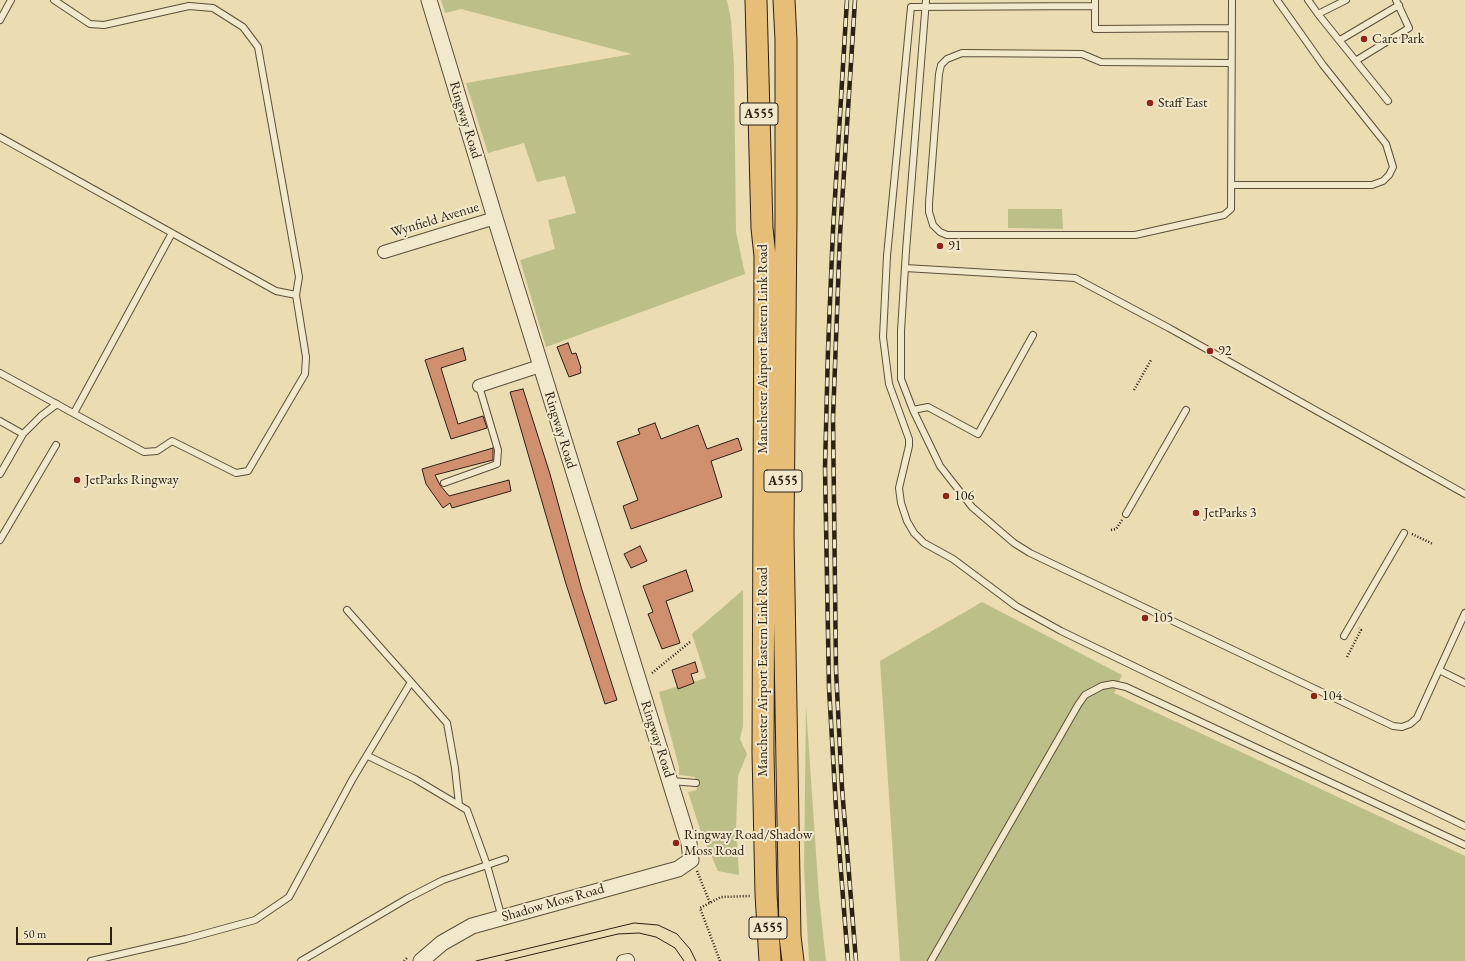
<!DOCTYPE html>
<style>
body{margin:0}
#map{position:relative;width:1465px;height:961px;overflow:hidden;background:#ebdcb1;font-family:"EB Garamond",serif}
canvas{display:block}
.scale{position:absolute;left:16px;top:927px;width:96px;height:18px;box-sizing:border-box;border:2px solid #2d2014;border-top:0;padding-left:5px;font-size:12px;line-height:14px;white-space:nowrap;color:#2d2014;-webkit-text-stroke:3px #f2e8cc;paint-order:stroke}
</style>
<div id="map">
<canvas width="1465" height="961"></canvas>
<div class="scale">50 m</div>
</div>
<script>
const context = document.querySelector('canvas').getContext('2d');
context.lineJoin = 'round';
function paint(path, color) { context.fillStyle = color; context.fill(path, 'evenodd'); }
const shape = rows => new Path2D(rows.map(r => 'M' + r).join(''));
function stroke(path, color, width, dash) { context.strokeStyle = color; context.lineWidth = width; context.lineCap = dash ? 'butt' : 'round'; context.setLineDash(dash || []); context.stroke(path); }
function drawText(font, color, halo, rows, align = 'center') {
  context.font = font + ' "EB Garamond",serif'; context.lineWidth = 4; context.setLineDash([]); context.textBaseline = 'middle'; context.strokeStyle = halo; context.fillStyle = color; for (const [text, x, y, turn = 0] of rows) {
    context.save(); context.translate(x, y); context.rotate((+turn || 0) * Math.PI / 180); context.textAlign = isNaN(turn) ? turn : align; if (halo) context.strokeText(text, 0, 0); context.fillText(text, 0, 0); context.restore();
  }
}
const green = shape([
 [441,0,727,0,731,20,734,66,736,232,745,274,546,347,520,260,555,249,548,220,576,213,565,176,537,182,524,143,488,153,466,83,632,54,461,9,445,13],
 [1008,209,1062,209,1063,229,1008,228],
 [743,590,743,726,740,739,747,754,738,776,736,827,739,875,718,871,701,832,688,792,697,790,695,777,679,775,679,767,659,692,706,678,692,634],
 [982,602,1122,675,1114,693,1465,856,1465,961,900,961,880,661],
 [806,706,819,897,826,961,809,961,804,868]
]);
const building = shape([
 [568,343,572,354,576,353,581,368,580,369,581,373,569,377,557,347,568,343],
 [463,348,466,360,441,368,458,424,483,416,487,428,451,439,425,360,463,348],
 [523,389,550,474,582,590,617,700,605,704,566,584,510,392,523,389],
 [655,423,661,439,698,425,707,449,738,438,742,450,711,461,722,497,631,529,623,506,638,500,617,442,640,434,638,429,655,423],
 [493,448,493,460,435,475,440,485,449,496,509,480,511,491,452,508,450,503,443,508,426,484,422,469,493,448],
 [640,546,647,561,631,568,624,554,640,546],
 [686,570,693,591,666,601,680,643,662,649,648,614,653,612,643,586,686,570],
 [695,662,698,672,691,674,694,683,678,689,672,670,695,662]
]);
const path = shape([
 [1134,390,1151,360],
 [1111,530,1116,529,1122,520],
 [1412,534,1433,544],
 [1347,657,1361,630,1359,628],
 [652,673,690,642],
 [697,871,710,903],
 [404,961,408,957],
 [720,961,700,908,721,897,750,896]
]);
const service = shape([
 [926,0,906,251,901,331,901,379,913,410,940,466,972,507,1014,543,1030,553,1393,726,1402,727,1410,724,1417,718,1465,613],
 [1095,0,1095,29,1232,28],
 [1308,0,1318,14,1388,101],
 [1095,6,911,7,887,256,883,337,889,384,909,439,909,446,899,488,901,503,907,521,914,533,924,543,953,559,1016,606,1061,631,1465,826],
 [1318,14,1346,0],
 [0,20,11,0],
 [1340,40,1399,5],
 [1357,60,1409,28,1396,0],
 [1231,63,1101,62,1082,54,962,53,947,59,941,65,939,74,929,203,929,212,933,225,940,232,947,235,1135,235,1224,215,1231,209,1232,0],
 [0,137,276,291,296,295],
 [1232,185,1372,185,1383,181,1389,175,1393,167,1386,144,1323,65,1277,0],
 [905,268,1075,278,1169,328,1465,494],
 [0,373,144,452,157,451,172,441,236,473,248,471,305,374,306,357,296,295,299,277,258,47,243,27,213,8,189,6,104,25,90,24,54,0],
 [913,410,928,407,978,434,1033,335],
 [74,413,172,233],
 [0,421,23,434],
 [0,474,23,434,41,416,57,404],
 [444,483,497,464,498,450,479,386],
 [1126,514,1186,410],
 [0,540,56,445],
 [1344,636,1404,533],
 [1439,670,1465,683],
 [411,682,447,723,455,768,459,805],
 [368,756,415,779,467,810,487,865,502,918],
 [671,781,696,783],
 [91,961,186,939,255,920,289,897,352,780,411,682,347,610],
 [301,961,408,898,443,880,505,859],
 [931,961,1078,705,1085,695,1102,686,1113,684,1126,687,1465,845]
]);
const minor = shape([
 [384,252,495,218],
 [479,386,540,366],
 [623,961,628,960]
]);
const tertiary = shape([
 [421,961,442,943,472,926,678,869,691,860,689,843,495,218,429,0]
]);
const trunk = shape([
 [756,0,762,228,765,256,763,752,766,894,770,961],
 [784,0,786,40,786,219,783,535,790,936,793,961]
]);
const tram = shape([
 [476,961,634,923,658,925,677,934,690,949,696,961],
 [505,961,618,934,639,933,656,937,675,948,684,961]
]);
const rail = shape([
 [847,0,833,230,828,350,825,468,829,688,836,808,848,961],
 [855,0,840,235,833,418,836,670,842,788,856,961]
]);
const markers = [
 [1364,39,4,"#8f2418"],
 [1150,103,4,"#8f2418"],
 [940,246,4,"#8f2418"],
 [1210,351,4,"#8f2418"],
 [77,480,4,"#8f2418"],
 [946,496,4,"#8f2418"],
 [1196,513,4,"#8f2418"],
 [1145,618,4,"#8f2418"],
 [1314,696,4,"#8f2418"],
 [676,843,4,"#8f2418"]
];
const shields = [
 [759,114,38],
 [783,481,38],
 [768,928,38]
];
const shieldNames = [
 ["A555",759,114],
 ["A555",783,481],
 ["A555",768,928]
];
const poiNames = [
 ["Care Park",1372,39],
 ["Staff East",1158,103],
 ["91",948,246],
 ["92",1218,351],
 ["JetParks Ringway",85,480],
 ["106",954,496],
 ["JetParks 3",1204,513],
 ["105",1153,618],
 ["104",1322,696],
 ["Ringway Road/Shadow",684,835],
 ["Moss Road",684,851]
];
const streetNames = [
 ["Ringway Road",465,120,73],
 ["Wynfield Avenue",435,220,-17],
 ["Manchester Airport Eastern Link Road",763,349,-90],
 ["Ringway Road",560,430,73],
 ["Manchester Airport Eastern Link Road",763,672,-90],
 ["Ringway Road",657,739,72],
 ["Shadow Moss Road",553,903,-16]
];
paint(green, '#bdbf88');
paint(building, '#d09070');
stroke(building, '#2d2014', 1);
stroke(service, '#5c4f3b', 8);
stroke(minor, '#5c4f3b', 14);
stroke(tertiary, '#5c4f3b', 17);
stroke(trunk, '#2d2014', 23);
stroke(path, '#2d2014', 2.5, [1, 2]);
stroke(service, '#f2e8cc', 6);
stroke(minor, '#f2e8cc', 12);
stroke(tertiary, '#f2e8cc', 15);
stroke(trunk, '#e6be78', 21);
stroke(tram, '#2d2014', 1);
stroke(rail, '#2d2014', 4.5);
stroke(rail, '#f2e8cc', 3, [9]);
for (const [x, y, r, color] of markers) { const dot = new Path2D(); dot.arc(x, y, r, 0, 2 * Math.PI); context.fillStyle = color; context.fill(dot); stroke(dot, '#f2e8cc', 1.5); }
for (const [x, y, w] of shields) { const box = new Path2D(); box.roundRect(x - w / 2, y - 11, w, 22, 3); context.fillStyle = '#f2e8cc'; context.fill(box); stroke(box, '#2d2014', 1); }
drawText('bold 13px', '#2d2014', null, shieldNames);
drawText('14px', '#2d2014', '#f2e8cc', poiNames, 'left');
drawText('14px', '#2d2014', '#f2e8cc', streetNames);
</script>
